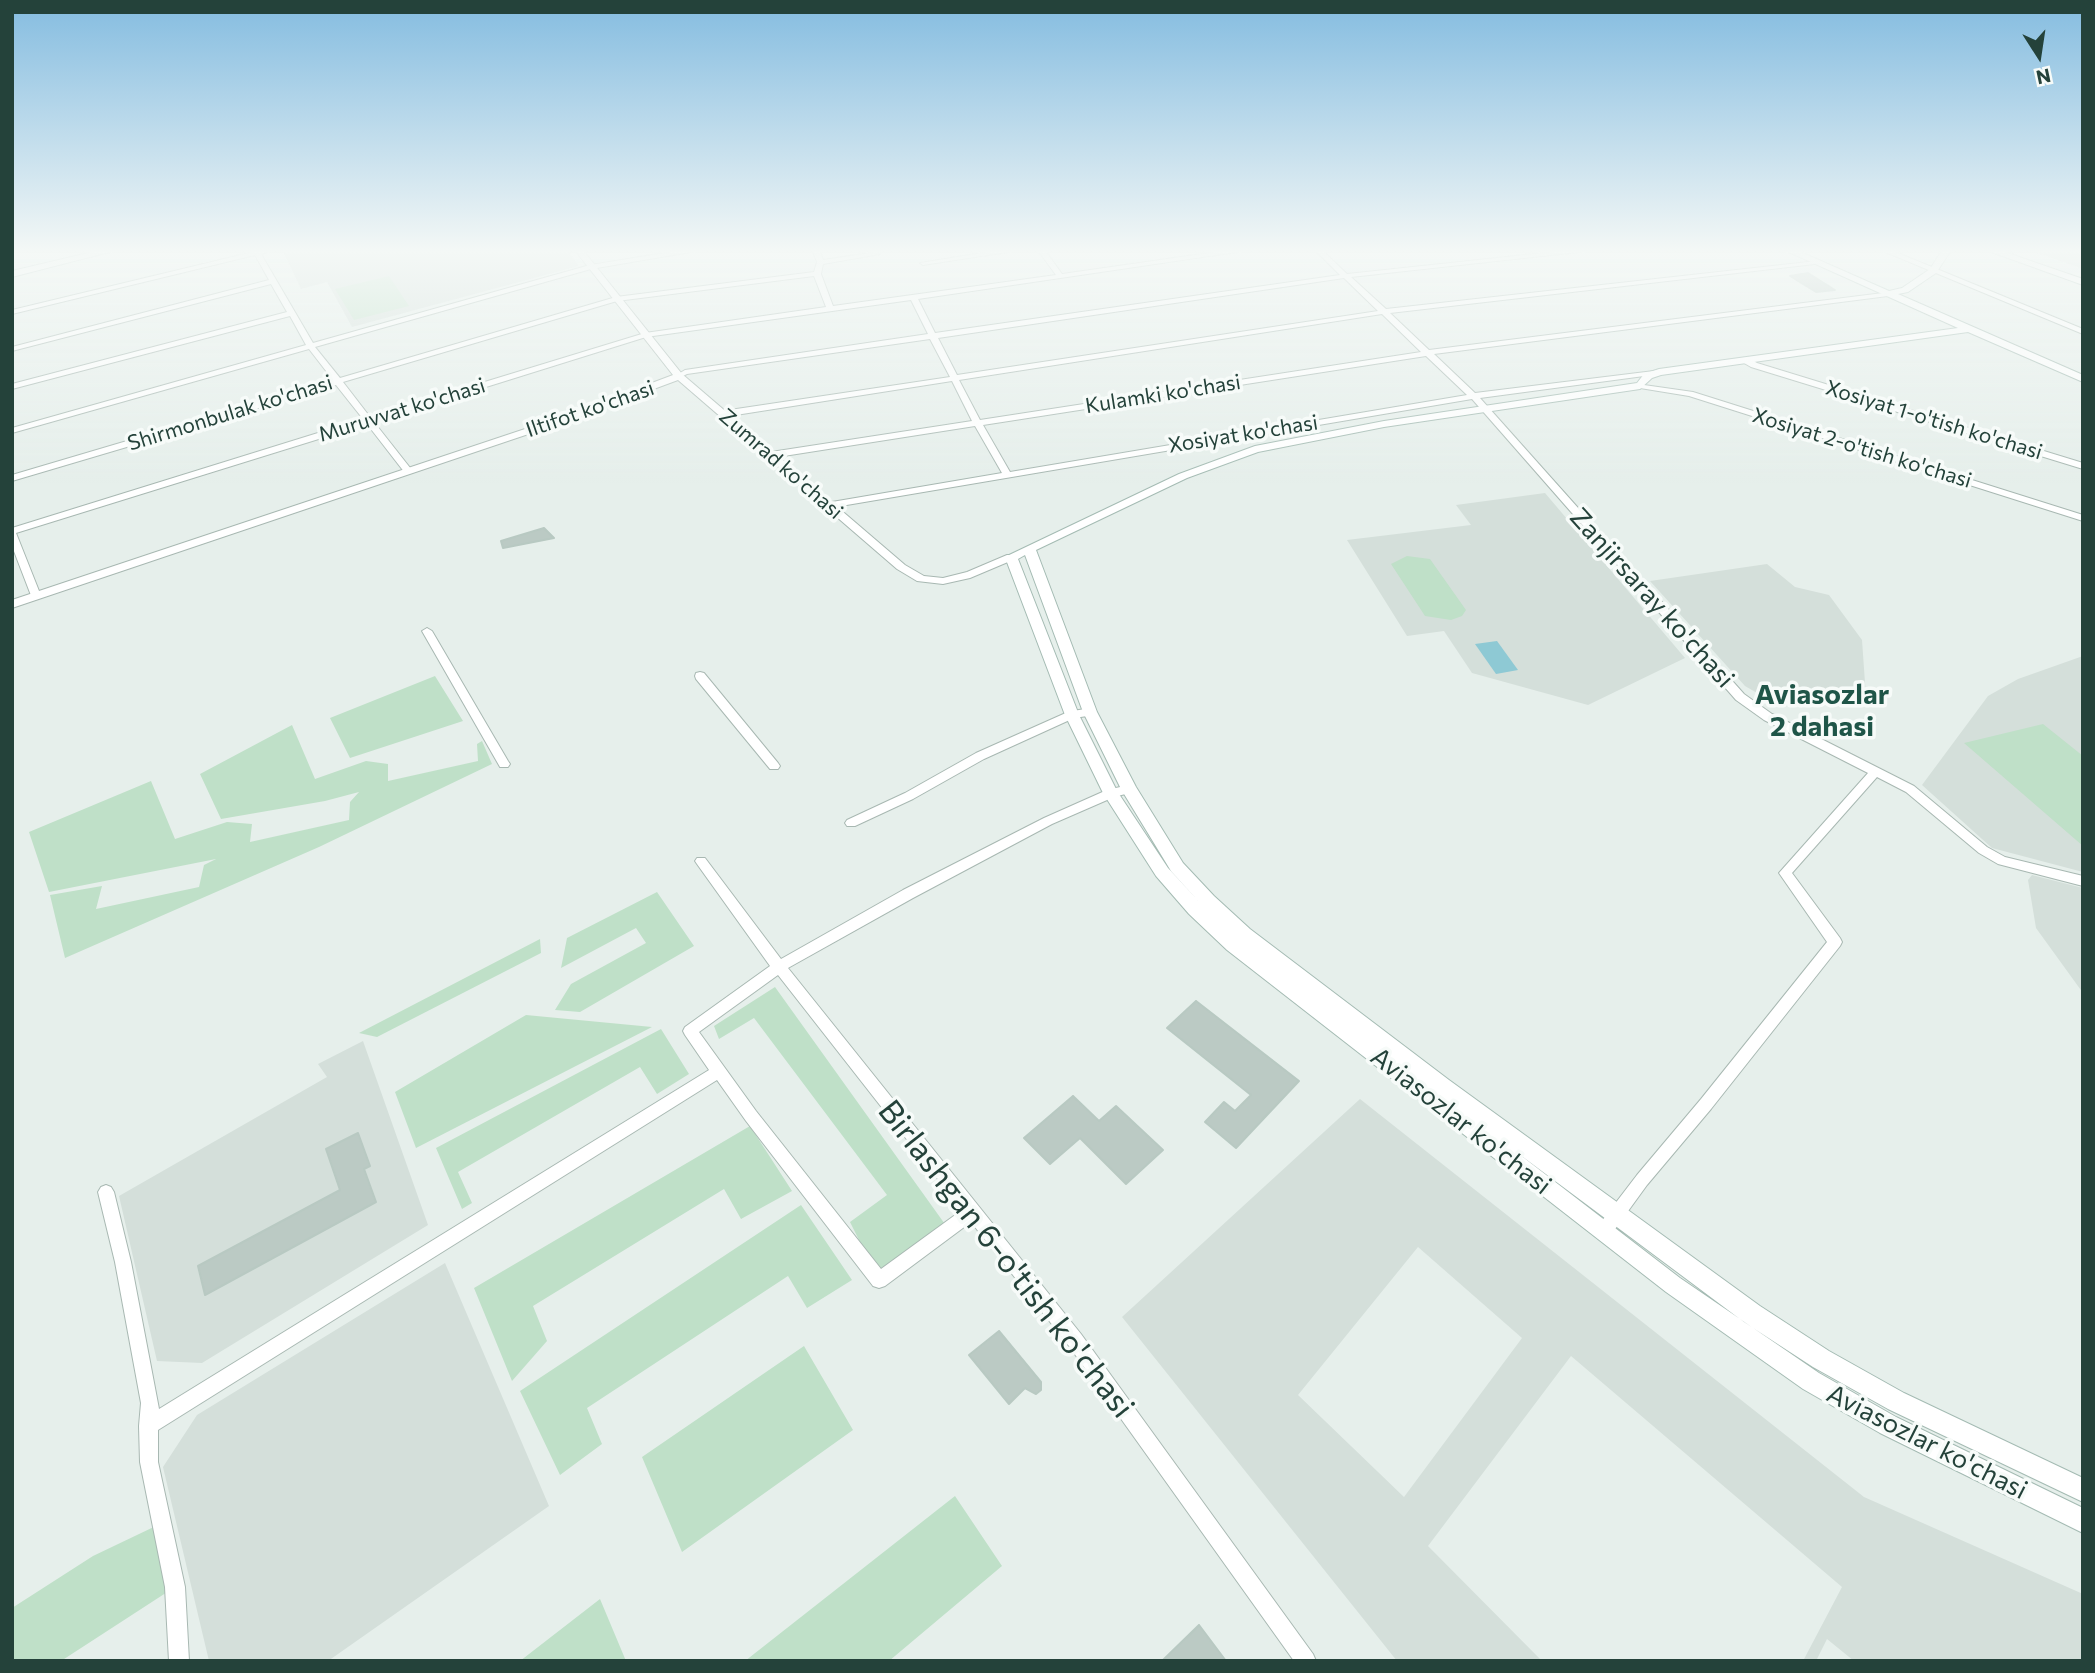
<!DOCTYPE html>
<style>
body{margin:0}
#map{position:relative;width:2095px;height:1673px;overflow:hidden;background:#e6efeb;font-family:Commissioner,sans-serif}
canvas{display:block}
.frame{position:absolute;inset:0;border:14px solid #24423a;pointer-events:none}
.north{position:absolute;left:2004px;top:21px;width:70px;height:70px;-webkit-text-stroke:5px #f7fbf9;paint-order:stroke;rotate:168deg;font-size:19px;font-weight:700;line-height:28px;text-align:center;color:#24423a}
.north::after{content:'';display:block;margin:auto;width:24px;height:32px;background:#24423a;clip-path:polygon(50% 0,100% 100%,50% 72%,0 100%)}
</style>
<div id="map">
<canvas width="2095" height="1673"></canvas>
<div class="frame"></div>
<div class="north">N</div>
</div>
<script>
const context = document.querySelector('canvas').getContext('2d');
context.lineJoin = 'round';
function paint(path, color) { context.fillStyle = color; context.fill(path, 'evenodd'); }
const shape = rows => new Path2D(rows.map(r => 'M' + r).join(''));
function stroke(path, color, width, dash) { context.strokeStyle = color; context.lineWidth = width; context.lineCap = dash ? 'butt' : 'round'; context.setLineDash(dash || []); context.stroke(path); }
function drawText(font, color, halo, rows, align = 'center') {
  context.font = font + ' Commissioner,sans-serif'; context.lineWidth = 7; context.setLineDash([]); context.textBaseline = 'middle'; context.strokeStyle = halo; context.fillStyle = color; for (const [text, x, y, turn = 0] of rows) {
    context.save(); context.translate(x, y); context.rotate((+turn || 0) * Math.PI / 180); context.textAlign = isNaN(turn) ? turn : align; if (halo) context.strokeText(text, 0, 0); context.fillText(text, 0, 0); context.restore();
  }
}
const built = shape([
 [282,249,567,249,579,266,352,327,327,282,301,289],
 [2026,249,2083,249,2083,269],
 [1545,493,1685,658,1588,705,1472,673,1444,631,1407,636,1347,540,1471,525,1456,505],
 [1767,564,1795,587,1829,595,1862,640,1866,697,1794,686,1757,693,1745,686,1650,581],
 [2083,656,2083,872,1992,848,1922,785,1988,696,2018,679],
 [2032,875,2083,888,2083,993,2036,928,2028,880],
 [363,1041,428,1225,202,1363,157,1361,119,1196,327,1077,318,1064],
 [1360,1099,1864,1497,2083,1594,2083,1661,1854,1661,1827,1639,1816,1661,1803,1661,1842,1587,1571,1356,1428,1546,1542,1661,1397,1661,1122,1317],
 [1418,1247,1522,1338,1404,1497,1298,1395],
 [445,1263,549,1506,328,1661,209,1661,163,1467,197,1415]
]);
const green = shape([
 [389,276,409,306,354,320,335,289],
 [1407,556,1430,559,1466,610,1462,616,1451,620,1425,616,1391,564],
 [435,676,463,721,350,758,330,718],
 [2043,724,2083,756,2083,846,1964,743],
 [292,725,315,779,366,761,388,764,388,781,478,761,477,744,482,741,492,764,319,847,65,958,50,895,102,886,96,909,199,887,204,865,216,859,49,892,29,832,151,781,175,839,227,822,252,824,250,842,349,820,350,802,359,792,325,801,221,819,200,774],
 [657,892,694,946,580,1012,555,1010,571,984,646,943,636,928,561,968,567,938],
 [540,939,541,953,377,1037,359,1033],
 [775,987,947,1227,879,1280,850,1222,887,1195,754,1018,719,1039,714,1026],
 [526,1015,652,1027,416,1148,395,1092],
 [661,1029,689,1074,657,1094,640,1067,458,1172,472,1203,462,1209,436,1148],
 [750,1126,792,1191,741,1219,724,1189,533,1306,547,1341,512,1381,474,1288],
 [801,1205,852,1280,807,1308,788,1276,587,1408,602,1444,560,1475,520,1391],
 [804,1346,853,1430,682,1552,642,1457],
 [955,1496,1002,1566,889,1661,745,1661],
 [160,1524,175,1587,61,1661,12,1661,12,1608,93,1556],
 [600,1599,626,1661,520,1661]
]);
const water = shape([
 [1497,641,1518,670,1496,674,1475,644]
]);
const building = shape([
 [1808,273,1835,290,1816,292,1790,276,1808,273],
 [544,528,554,538,503,548,501,541,544,528],
 [1196,1001,1299,1081,1236,1148,1205,1122,1224,1102,1235,1111,1251,1095,1167,1028,1196,1001],
 [1073,1096,1099,1121,1116,1106,1163,1150,1126,1184,1080,1138,1050,1164,1024,1138,1073,1096],
 [358,1133,370,1166,364,1169,376,1202,205,1295,198,1266,340,1190,326,1149,358,1133],
 [999,1331,1041,1382,1041,1390,1036,1394,1025,1388,1009,1404,969,1355,999,1331],
 [1199,1625,1226,1661,1162,1661,1199,1625]
]);
const minor = shape([
 [252,249,275,249,261,254,313,343,590,265,690,249,708,249,591,269,315,347,340,378,616,297,814,272,817,262,812,249,819,249,823,260,877,252,880,254,823,264,821,274,833,306,1056,275,1037,249,1044,249,1062,274,1237,249,1257,249,918,299,935,333,1340,275,1314,249,1321,249,1347,274,1581,249,1606,249,1351,277,1386,309,1817,261,1817,263,1815,264,1390,313,1429,350,1891,292,1891,296,1888,296,1434,354,1475,393,1662,370,1663,372,1659,374,1480,398,1744,694,1772,714,1914,786,1987,847,2005,857,2083,876,2083,886,1998,864,1979,853,1906,792,1877,777,1792,873,1840,938,1842,942,1840,946,1711,1109,1647,1185,1610,1236,1604,1239,1598,1236,1596,1231,1598,1226,1637,1175,1701,1099,1827,942,1779,873,1868,773,1764,720,1736,700,1472,399,829,508,824,505,826,503,1002,473,975,426,771,458,767,455,771,452,972,421,952,381,723,417,719,414,723,411,950,377,930,339,687,374,679,378,675,376,685,370,928,334,911,300,646,337,374,422,411,469,411,473,405,473,367,424,16,533,41,596,36,599,32,598,12,546,12,528,363,419,336,385,12,481,12,475,333,380,309,349,12,433,12,428,306,345,290,316,12,389,12,384,287,312,271,284,12,351,12,347,269,280,255,255,12,314,12,310,253,252,252,249],
 [814,276,826,307,645,333,370,417,343,382,617,301,814,276],
 [1344,278,1378,311,957,375,938,338,1344,278],
 [1382,314,1421,352,980,420,959,380,1382,314],
 [1426,356,1467,395,1010,472,983,425,1426,356],
 [1007,249,1027,249,923,265,920,263,1007,249],
 [1878,249,1888,249,2083,329,2083,334,1878,249],
 [1744,359,1750,359,1757,363,2083,463,2083,469,1751,367,1744,363,1744,359],
 [1637,384,1693,392,2083,515,2083,521,1689,396,1640,388,1637,388,1637,384],
 [427,628,432,631,508,761,510,764,508,767,500,767,422,631,427,628],
 [700,672,704,673,778,763,780,766,778,769,770,769,696,679,695,676,696,673,700,672],
 [1090,708,1096,712,1094,715,1074,718,984,759,913,799,855,826,847,826,845,823,847,820,905,793,976,753,1068,712,1090,708],
 [1129,785,1135,789,1133,792,1114,797,1052,824,913,898,788,968,1081,1334,1313,1654,1316,1661,1294,1661,1069,1346,971,1222,885,1286,879,1288,873,1286,746,1121,717,1080,158,1430,158,1462,185,1587,189,1661,169,1661,165,1587,140,1462,139,1426,141,1403,115,1262,98,1192,101,1187,106,1185,111,1187,114,1192,131,1262,159,1409,709,1070,685,1035,683,1031,685,1027,770,966,697,864,695,861,697,858,705,858,781,959,903,890,1044,818,1107,790,1129,785],
 [778,975,962,1210,881,1269,756,1111,699,1032,778,975]
]);
const tertiary = shape([
 [574,249,582,249,682,374,905,565,924,576,943,578,967,572,1007,555,1015,555,1015,559,970,578,943,584,917,581,897,569,678,380,573,419,12,608,12,600,567,415,673,375,574,249]
]);
const secondary = shape([
 [105,249,121,249,12,277,12,271,105,249],
 [1782,249,1794,249,1889,291,1902,288,1930,269,1943,249,1952,249,1936,273,1908,292,1898,294,2083,375,2083,382,1968,332,1661,375,1652,378,1640,389,1384,427,1258,452,1187,478,1036,550,1097,712,1136,787,1183,863,1214,896,1250,929,1449,1080,1760,1306,1829,1351,1904,1393,2083,1478,2083,1502,1888,1409,1813,1367,1744,1322,1515,1151,1680,1278,1819,1373,1896,1417,2083,1508,2083,1533,1880,1433,1803,1389,1666,1292,1227,950,1189,914,1156,876,1103,793,1065,715,1005,557,1179,474,1255,446,1384,421,1637,383,1644,374,1659,369,1958,328,1782,249],
 [1025,555,1083,712,1121,789,1171,871,1202,905,1168,868,1117,791,1079,715,1018,559,1025,555],
 [1983,249,1996,249,2083,279,2083,285,1983,249]
]);
const farStreetnames = [
 ["Kulamki ko'chasi",1163,394,-9],
 ["Iltifot ko'chasi",590,409,-19],
 ["Muruvvat ko'chasi",402,410,-17],
 ["Shirmonbulak ko'chasi",230,413,-17],
 ["Xosiyat 1-o'tish ko'chasi",1934,420,17],
 ["Xosiyat ko'chasi",1243,434,-9],
 ["Xosiyat 2-o'tish ko'chasi",1862,448,17],
 ["Zumrad ko'chasi",781,464,41]
];
const streetNames = [
 ["Zanjirsaray ko'chasi",1652,598,48],
 ["Aviasozlar ko'chasi",1461,1121,38],
 ["Aviasozlar ko'chasi",1927,1442,27]
];
const neighbourhoodNames = [
 ["Aviasozlar",1822,695],
 ["2 dahasi",1822,727]
];
const nearStreetnames = [
 ["Birlashgan 6-o'tish ko'chasi",1006,1259,52]
];
paint(built, '#d4dfda');
paint(green, '#bfe0c8');
paint(water, '#8ec9d4');
paint(building, '#bbcac4');
stroke(building, '#b8c9c2', 2);
stroke(minor, '#a8b8b2', 2);
stroke(tertiary, '#a8b8b2', 2);
stroke(secondary, '#a4bbb3', 2);
paint(minor, '#fff');
paint(tertiary, '#fff');
paint(secondary, '#fff');
const sky = context.createLinearGradient(0, 0, 0, 483);
sky.addColorStop(0, '#84bce0');
sky.addColorStop(0.52, '#f4f8f6');
sky.addColorStop(1, '#f4f8f600');
context.fillStyle = sky;
context.fillRect(0, 0, 2095, 483);
drawText('21px', '#24423a', '#f7fbf9', farStreetnames);
drawText('26px', '#24423a', '#f7fbf9', streetNames);
drawText('bold 28px', '#1f5548', '#f7fbf9', neighbourhoodNames);
drawText('32px', '#24423a', '#f7fbf9', nearStreetnames);
</script>
